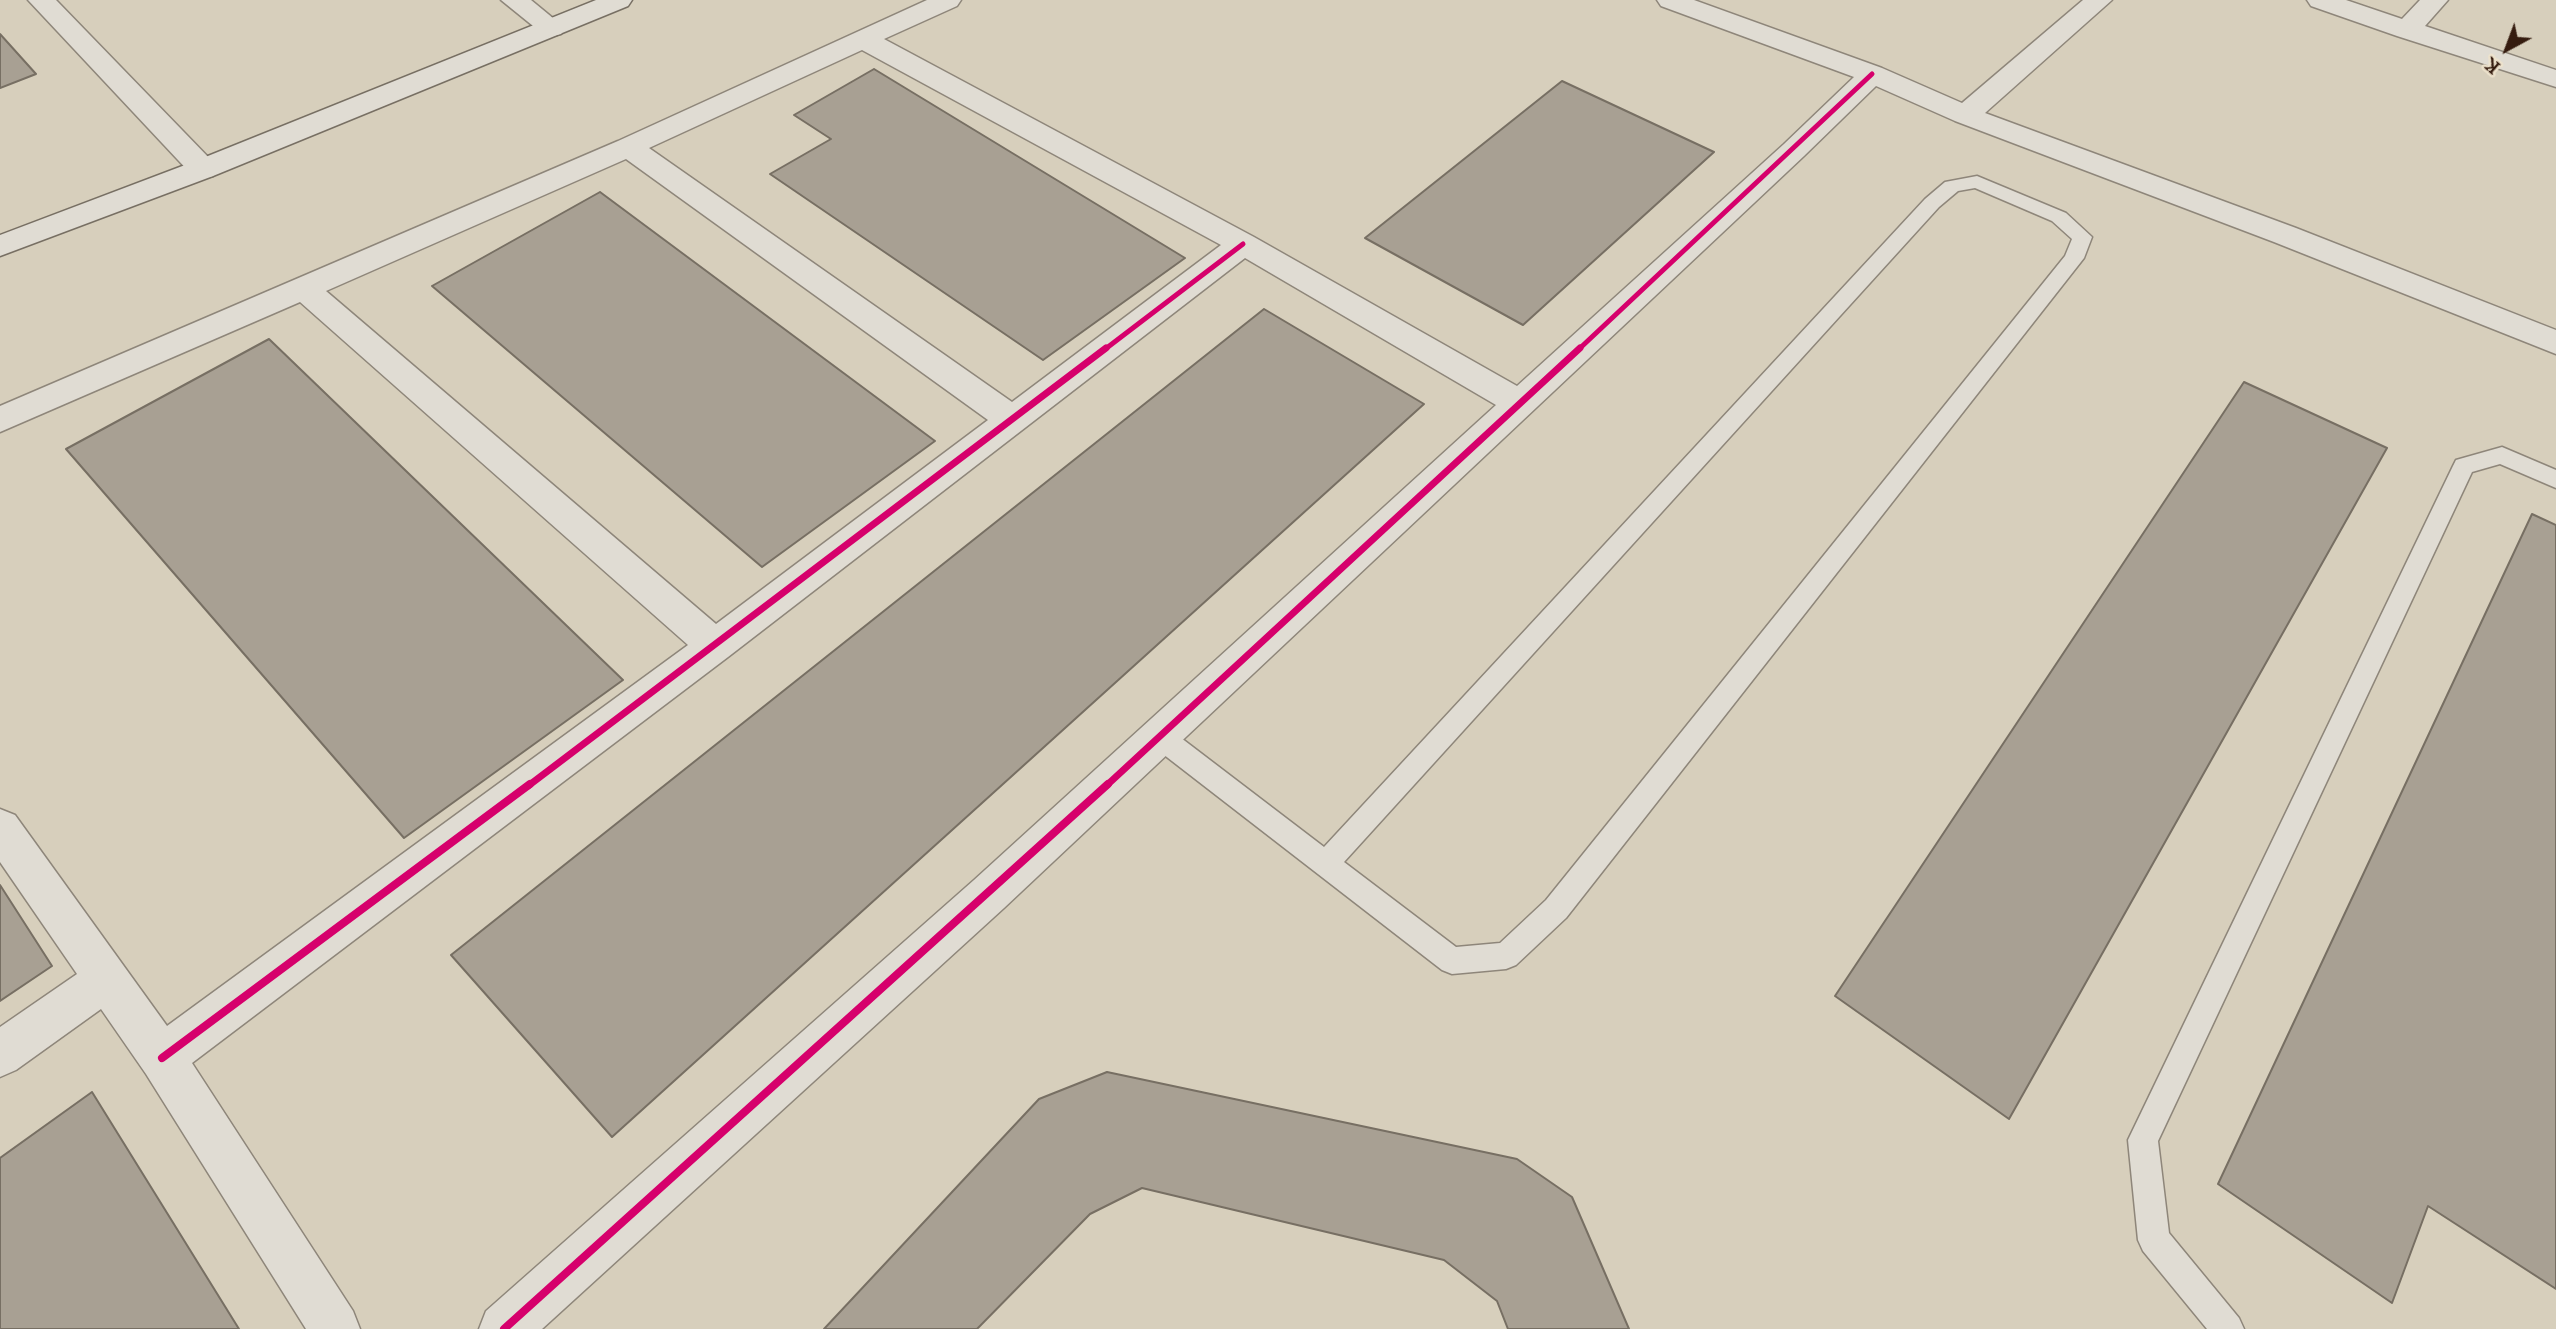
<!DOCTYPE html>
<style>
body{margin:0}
#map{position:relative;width:2556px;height:1329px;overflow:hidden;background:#d7cfbc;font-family:"IM FELL English",serif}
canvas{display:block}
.north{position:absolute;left:2472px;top:14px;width:70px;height:70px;-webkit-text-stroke:5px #ede2cc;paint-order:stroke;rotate:221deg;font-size:19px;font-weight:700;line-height:28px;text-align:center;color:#351c0f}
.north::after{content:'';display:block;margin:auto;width:24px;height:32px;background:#351c0f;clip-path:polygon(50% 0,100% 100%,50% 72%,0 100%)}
</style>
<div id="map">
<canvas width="2556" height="1329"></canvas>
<div class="north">K</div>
</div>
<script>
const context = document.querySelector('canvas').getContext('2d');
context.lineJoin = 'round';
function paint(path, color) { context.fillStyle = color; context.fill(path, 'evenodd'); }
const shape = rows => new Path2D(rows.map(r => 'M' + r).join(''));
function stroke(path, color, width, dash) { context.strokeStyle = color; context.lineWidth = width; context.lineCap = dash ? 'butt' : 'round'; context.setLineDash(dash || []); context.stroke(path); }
const building = shape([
 [0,34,36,74,0,88,0,34],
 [874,69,1185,258,1043,360,770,174,831,139,794,115,874,69],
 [1562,81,1714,152,1523,325,1365,238,1562,81],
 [600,192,935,441,762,567,432,286,600,192],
 [1264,309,1424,404,612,1137,451,955,1264,309],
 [269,339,623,680,404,838,66,449,269,339],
 [2244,382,2387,448,2009,1119,1835,996,2244,382],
 [2532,514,2556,525,2556,1289,2428,1206,2392,1303,2218,1184,2532,514],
 [0,885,52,966,0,1001,0,885],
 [1107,1072,1517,1159,1572,1197,1629,1329,1508,1329,1497,1301,1444,1260,1142,1188,1090,1214,977,1329,824,1329,1039,1099,1107,1072],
 [92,1092,239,1329,0,1329,0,1158,92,1092]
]);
const lane = shape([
 [1977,176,2066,213,2092,237,2084,258,1566,918,1516,965,1506,969,1452,974,1442,970,1150,744,1146,736,1150,728,1159,725,1168,728,1324,847,1925,199,1945,182,1977,176],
 [1975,188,2052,221,2072,239,2065,256,1546,900,1500,943,1456,947,1344,862,1939,207,1958,191,1975,188],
 [2502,447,2556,470,2556,488,2500,464,2472,472,2158,1141,2169,1233,2239,1318,2244,1329,2207,1329,2143,1251,2138,1240,2128,1140,2453,466,2456,460,2502,447]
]);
const street = shape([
 [28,0,56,0,213,162,218,169,213,176,203,178,193,176,28,0],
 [501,0,531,0,565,28,561,34,552,36,543,34,501,0],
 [927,0,961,0,957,6,884,39,1254,237,1517,386,1784,144,1854,77,1661,6,1657,0,1694,0,1882,68,1962,103,2083,0,2112,0,1985,113,2296,228,2556,330,2556,354,2274,242,1955,121,1876,86,1804,156,1004,908,542,1329,479,1329,486,1311,974,880,1496,405,1245,258,728,657,192,1063,353,1311,360,1329,306,1329,146,1074,101,1009,16,1070,0,1077,0,1027,77,974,0,862,0,809,15,815,167,1026,688,645,300,302,0,432,0,406,618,141,927,0],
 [862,50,1221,245,1012,402,649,148,862,50],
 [626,159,988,420,716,624,326,291,626,159],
 [2307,0,2346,0,2402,19,2420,0,2448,0,2425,26,2556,70,2556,87,2397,36,2311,6,2307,0]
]);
const secondary = shape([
 [596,0,632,0,628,6,213,176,0,256,0,235,193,162,596,0]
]);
const cyclewayFar2 = shape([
 [1104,350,1243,244],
 [1578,350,1872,74]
]);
const cyclewayFar1 = shape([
 [528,786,1106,348],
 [1106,786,1580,348]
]);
const cycleway = shape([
 [162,1058,530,784],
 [504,1329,1108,784]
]);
paint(building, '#a8a093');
stroke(building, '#776f63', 2);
stroke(lane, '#8e867a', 3);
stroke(street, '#8e867a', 3);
stroke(secondary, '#776f63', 3);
paint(lane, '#e0dcd3');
paint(street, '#e0dcd3');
paint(secondary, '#e0dcd3');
stroke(cyclewayFar2, '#d6006c', 5);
stroke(cyclewayFar1, '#d6006c', 7);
stroke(cycleway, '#d6006c', 8);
</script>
